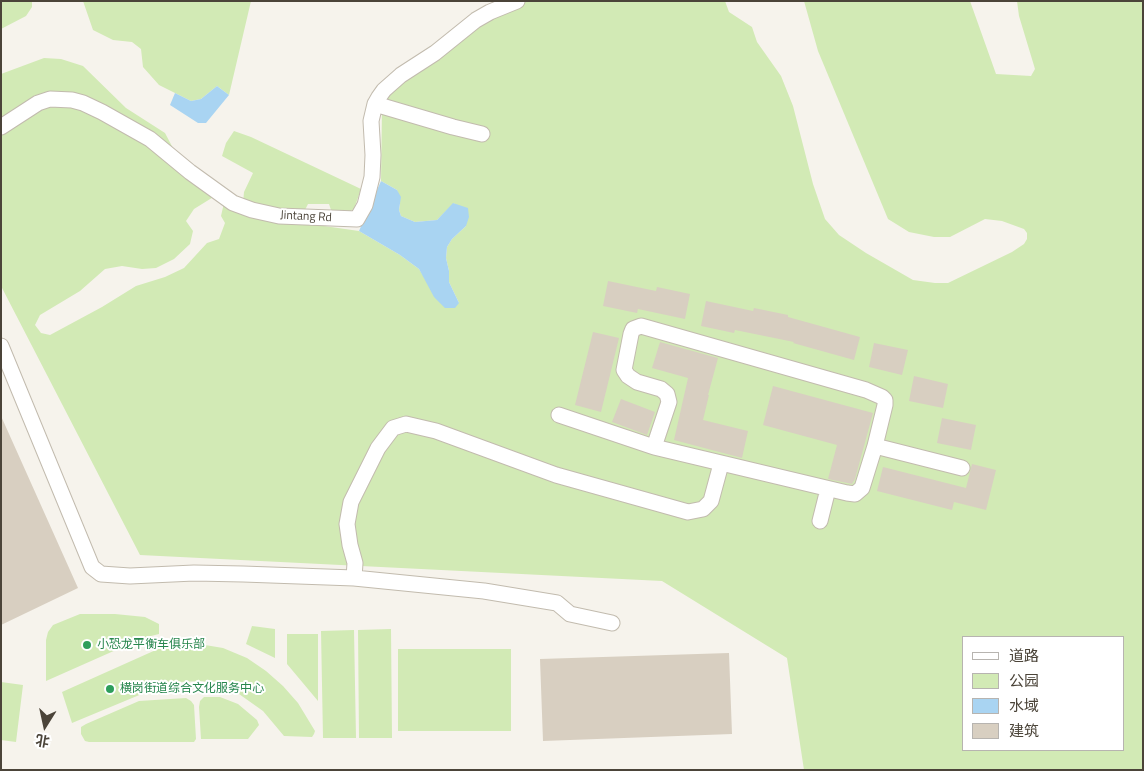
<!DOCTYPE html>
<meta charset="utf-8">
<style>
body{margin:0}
#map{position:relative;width:1144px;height:771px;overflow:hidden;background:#f6f3ec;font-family:"Titillium Web","Noto Sans SC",sans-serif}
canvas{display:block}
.frame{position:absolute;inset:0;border:2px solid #4b4439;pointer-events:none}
.legend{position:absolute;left:962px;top:636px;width:162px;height:115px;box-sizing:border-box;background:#fff;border:1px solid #b7b4b0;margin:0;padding:6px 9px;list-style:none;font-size:15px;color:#4b4439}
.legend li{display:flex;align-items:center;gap:10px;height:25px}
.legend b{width:25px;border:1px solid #b7b4b0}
.north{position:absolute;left:20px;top:701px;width:50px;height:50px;-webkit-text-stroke:4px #fff;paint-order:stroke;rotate:190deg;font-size:14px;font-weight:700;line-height:20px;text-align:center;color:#4b4439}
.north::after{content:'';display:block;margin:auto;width:18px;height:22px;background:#4b4439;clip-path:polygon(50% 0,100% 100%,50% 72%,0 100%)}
</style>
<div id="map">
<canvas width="1144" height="771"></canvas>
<div class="frame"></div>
<ul class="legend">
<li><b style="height:6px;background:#fff"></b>道路</li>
<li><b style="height:14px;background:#d2eab5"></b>公园</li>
<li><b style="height:14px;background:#a9d4f2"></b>水域</li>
<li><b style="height:14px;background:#d8cfc1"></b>建筑</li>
</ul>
<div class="north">北</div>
</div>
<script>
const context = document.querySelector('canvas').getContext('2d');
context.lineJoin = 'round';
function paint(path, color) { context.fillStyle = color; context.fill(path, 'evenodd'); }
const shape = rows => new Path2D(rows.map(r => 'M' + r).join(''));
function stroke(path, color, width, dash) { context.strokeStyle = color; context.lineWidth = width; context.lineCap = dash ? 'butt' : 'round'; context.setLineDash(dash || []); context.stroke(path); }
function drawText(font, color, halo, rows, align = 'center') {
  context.font = font + ' "Titillium Web","Noto Sans SC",sans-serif'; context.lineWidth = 4; context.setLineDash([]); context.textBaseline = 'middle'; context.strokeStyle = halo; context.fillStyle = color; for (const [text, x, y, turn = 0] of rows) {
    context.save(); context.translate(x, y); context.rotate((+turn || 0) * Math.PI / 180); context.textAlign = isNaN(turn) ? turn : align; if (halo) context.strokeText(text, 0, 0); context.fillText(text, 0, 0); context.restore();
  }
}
const green = shape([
 [1,1,32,1,32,7,26,16,1,29],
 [83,1,251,1,229,95,217,86,201,99,191,101,159,85,143,67,141,49,132,42,113,40,93,30],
 [504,1,725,1,729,12,752,27,757,42,781,76,793,106,813,184,825,219,839,235,866,253,913,280,935,283,948,283,1012,252,1024,244,1027,239,1027,233,1024,229,1002,221,985,219,950,237,934,237,909,232,888,219,818,51,804,1,970,1,996,74,1031,76,1035,69,1019,16,1017,1,1143,1,1143,770,804,770,787,658,662,581,140,555,1,286,1,74,44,58,61,59,83,66,126,108,165,133,175,152,215,196,194,209,186,221,193,231,190,244,174,259,156,268,142,269,122,266,105,269,80,291,40,315,35,325,41,333,50,335,102,307,136,286,165,277,184,268,207,243,219,239,225,223,221,216,224,203,310,224,359,231,400,255,419,269,426,280,459,303,449,282,449,271,446,258,447,247,452,239,466,226,454,203,437,220,415,222,401,216,399,210,400,204,397,190,381,181,382,107,395,72,478,12],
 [963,637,1123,637,1123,750,963,750],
 [234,131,251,137,361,189,354,209,343,215,332,213,329,204,308,204,304,212,286,213,243,203,244,192,253,173,222,156,226,143],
 [80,614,115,614,145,617,159,624,159,634,143,638,46,681,46,640,48,632,53,625],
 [252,626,275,629,275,658,246,644],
 [391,629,392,738,359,738,358,630],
 [354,630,356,738,323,738,321,631],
 [287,634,318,634,318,701,287,664],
 [199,644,223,648,247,658,266,671,283,686,298,703,315,731,314,734,312,737,284,736,263,711,239,694,224,686,202,681,179,682,161,686,72,723,62,692,158,649,175,645],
 [398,649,511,649,511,731,398,731],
 [1,682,23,685,16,742,1,740],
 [204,697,220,697,238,704,257,720,259,725,248,739,201,739,199,707,200,701],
 [186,698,191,701,194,705,196,739,194,742,89,742,85,741,81,734,81,727,86,724,139,701]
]);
const water = shape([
 [217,86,229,95,206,123,198,123,170,105,175,93,191,101,201,99],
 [381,181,397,190,401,197,399,210,401,216,415,222,437,220,453,203,468,208,469,217,466,226,452,239,447,247,446,258,449,271,449,282,459,303,455,308,445,308,434,297,419,269,400,255,359,231]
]);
const building = shape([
 [608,281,656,291,657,287,690,294,685,319,638,309,637,313,603,306],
 [706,301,753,311,754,308,788,315,788,317,860,337,854,360,793,343,794,342,735,330,734,333,701,326],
 [593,332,619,338,601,412,575,405],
 [660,342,718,358,708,395,709,395,703,420,748,431,742,458,674,440,688,378,652,368],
 [874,343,908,350,902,375,869,367],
 [914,376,948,384,943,408,909,401],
 [773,386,873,413,855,479,852,484,828,479,837,445,763,425],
 [621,399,655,412,647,435,612,422],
 [1,416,78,588,1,625],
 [942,418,976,425,971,450,937,443],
 [972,464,996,470,986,510,954,502,952,510,877,491,883,467,966,488],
 [729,653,732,734,543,741,540,659]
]);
const minor = shape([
 [375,104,453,127,482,134],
 [1,127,38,103,50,99,72,100,83,103,102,112,150,139,190,172,233,203,252,210,279,216,357,219,365,205,372,177,373,155,371,121,375,104,379,97,384,90,401,75,435,53,476,20,490,12,517,1],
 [1,346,92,567,101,574,130,576,194,573,243,574,354,578,355,563,350,545,347,524,351,502,378,448,393,428,406,424,436,431,556,475,688,512,703,509,711,501,721,464],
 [559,415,654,447],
 [875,446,862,488,855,494,847,493,654,447,669,402,667,394,661,389,637,382,628,376,624,370,631,334,633,329,641,326,866,390,882,397,885,400,885,405,875,446,962,468],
 [820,521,828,489],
 [354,578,484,591,557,603,570,614,612,623]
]);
const markers = [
 [87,645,5,"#2e9e5b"],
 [110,689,5,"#2e9e5b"]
];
const streetNames = [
 ["Jintang Rd",306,217,3]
];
const leisureNames = [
 ["小恐龙平衡车俱乐部",97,645],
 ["横岗街道综合文化服务中心",120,689]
];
paint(green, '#d2eab5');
paint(water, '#a9d4f2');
paint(building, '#d8cfc1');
stroke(minor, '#c2bbae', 17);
stroke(minor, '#fff', 15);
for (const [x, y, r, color] of markers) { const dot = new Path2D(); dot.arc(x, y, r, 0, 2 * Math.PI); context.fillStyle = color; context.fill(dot); stroke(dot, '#fff', 2); }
drawText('12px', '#4b4439', '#fff', streetNames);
drawText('12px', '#27864d', '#fff', leisureNames, 'left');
</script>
